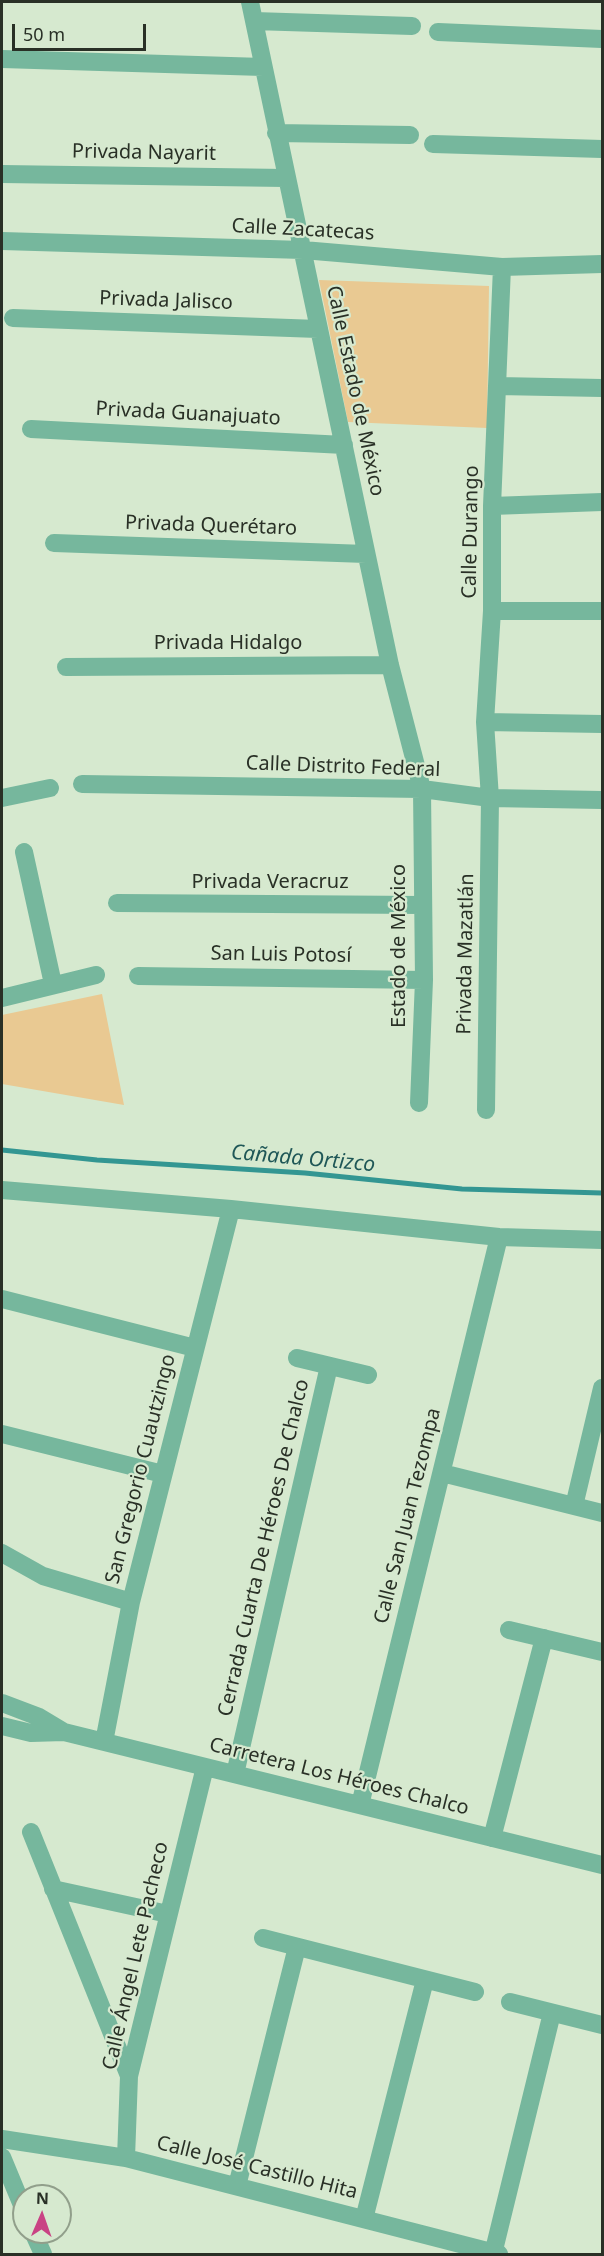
<!DOCTYPE html>
<meta charset="utf-8">
<style>
body{margin:0}
#map{position:relative;width:604px;height:2256px;overflow:hidden;background:#d6e9cf;font-family:"Noto Sans",sans-serif}
canvas{display:block}
.frame{position:absolute;inset:0;border:3px solid #293026;pointer-events:none}
.north{position:absolute;left:12px;top:2184px;width:60px;height:60px;box-sizing:border-box;background:#d6e9cf;border:2px solid #919f8b;border-radius:50%;rotate:2deg;font-size:16px;font-weight:700;line-height:24px;text-align:center;color:#293026}
.north::after{content:'';display:block;margin:auto;width:21px;height:27px;background:#c94384;clip-path:polygon(50% 0,100% 100%,50% 72%,0 100%)}
.scale{position:absolute;left:12px;top:24px;width:134px;height:27px;box-sizing:border-box;border:3px solid #293026;border-top:0;padding-left:8px;font-size:18px;line-height:21px;white-space:nowrap;color:#293026;-webkit-text-stroke:4px #d6e9cf;paint-order:stroke}
</style>
<div id="map">
<canvas width="604" height="2256"></canvas>
<div class="frame"></div>
<div class="north">N</div>
<div class="scale">50 m</div>
</div>
<script>
const context = document.querySelector('canvas').getContext('2d');
context.lineJoin = 'round';
function paint(path, color) { context.fillStyle = color; context.fill(path, 'evenodd'); }
const shape = rows => new Path2D(rows.map(r => 'M' + r).join(''));
function stroke(path, color, width, dash) { context.strokeStyle = color; context.lineWidth = width; context.lineCap = dash ? 'butt' : 'round'; context.setLineDash(dash || []); context.stroke(path); }
function drawText(font, color, halo, rows, align = 'center') {
  context.font = font + ' "Noto Sans",sans-serif'; context.lineWidth = 4.5; context.setLineDash([]); context.textBaseline = 'middle'; context.strokeStyle = halo; context.fillStyle = color; for (const [text, x, y, turn = 0] of rows) {
    context.save(); context.translate(x, y); context.rotate((+turn || 0) * Math.PI / 180); context.textAlign = isNaN(turn) ? turn : align; if (halo) context.strokeText(text, 0, 0); context.fillText(text, 0, 0); context.restore();
  }
}
const green = shape([
 [319,280,489,286,487,428,348,422],
 [102,994,124,1105,2,1084,2,1015]
]);
const stream = shape([
 [2,1150,97,1160,305,1173,462,1189,602,1193]
]);
const minor = shape([
 [250,2,390,665,422,789,424,980,419,1103],
 [254,21,412,26],
 [438,32,602,39],
 [2,59,263,67],
 [276,133,410,135],
 [433,144,602,149],
 [2,174,285,178],
 [2,241,303,250,502,267,602,264],
 [13,318,318,329],
 [498,386,602,388],
 [31,429,344,445],
 [492,506,602,502],
 [54,543,366,554],
 [492,611,602,611],
 [66,667,390,665],
 [485,722,602,724],
 [82,784,422,789,490,798,602,800],
 [2,798,50,788],
 [24,852,53,984],
 [117,903,422,905],
 [138,976,424,980],
 [2,998,96,975],
 [486,1110,490,798,485,722,492,611,492,506,502,267],
 [2,1190,231,1209,499,1237,602,1240],
 [2,1299,195,1348],
 [297,1358,368,1375],
 [2,1434,163,1474],
 [442,1473,602,1513],
 [574,1506,602,1388],
 [2,1553,43,1576,131,1602],
 [509,1630,602,1652],
 [2,1703,39,1717,64,1732],
 [2,1726,31,1733,64,1732,602,1865],
 [104,1742,131,1602,231,1209],
 [235,1774,329,1366],
 [360,1805,499,1237],
 [31,1832,129,2076],
 [492,1838,544,1638],
 [53,1889,168,1914],
 [263,1938,475,1992],
 [510,2002,602,2025],
 [2,2139,126,2158,499,2254],
 [2,2157,24,2210],
 [126,2158,129,2076,205,1767],
 [237,2186,297,1947],
 [364,2219,425,1980],
 [33,2232,43,2254],
 [493,2254,552,2013]
]);
const streetNames = [
 ["Privada Nayarit",144,153,1],
 ["Calle Zacatecas",303,230,3],
 ["Privada Jalisco",166,301,2],
 ["Calle Estado de México",355,391,78],
 ["Privada Guanajuato",188,414,3],
 ["Privada Querétaro",211,526,2],
 ["Calle Durango",471,532,-89],
 ["Privada Hidalgo",228,643],
 ["Calle Distrito Federal",343,767,2],
 ["Privada Veracruz",270,882],
 ["Estado de México",399,946,-90],
 ["Privada Mazatlán",466,954,-89],
 ["San Luis Potosí",281,955,1],
 ["San Gregorio Cuautzingo",141,1469,-76],
 ["Calle San Juan Tezompa",408,1516,-76],
 ["Cerrada Cuarta De Héroes De Chalco",264,1548,-77],
 ["Carretera Los Héroes Chalco",339,1777,14],
 ["Calle Ángel Lete Pacheco",136,1956,-77],
 ["Calle José Castillo Hita",257,2168,14]
];
const waterNames = [
 ["Cañada Ortizco",303,1159,5]
];
paint(green, '#e9c992');
stroke(stream, '#339692', 5);
stroke(minor, '#76b79d', 18);
drawText('20px', '#293026', '#d6e9cf', streetNames);
drawText('italic 21px', '#1f5757', '#d6e9cf', waterNames);
</script>
